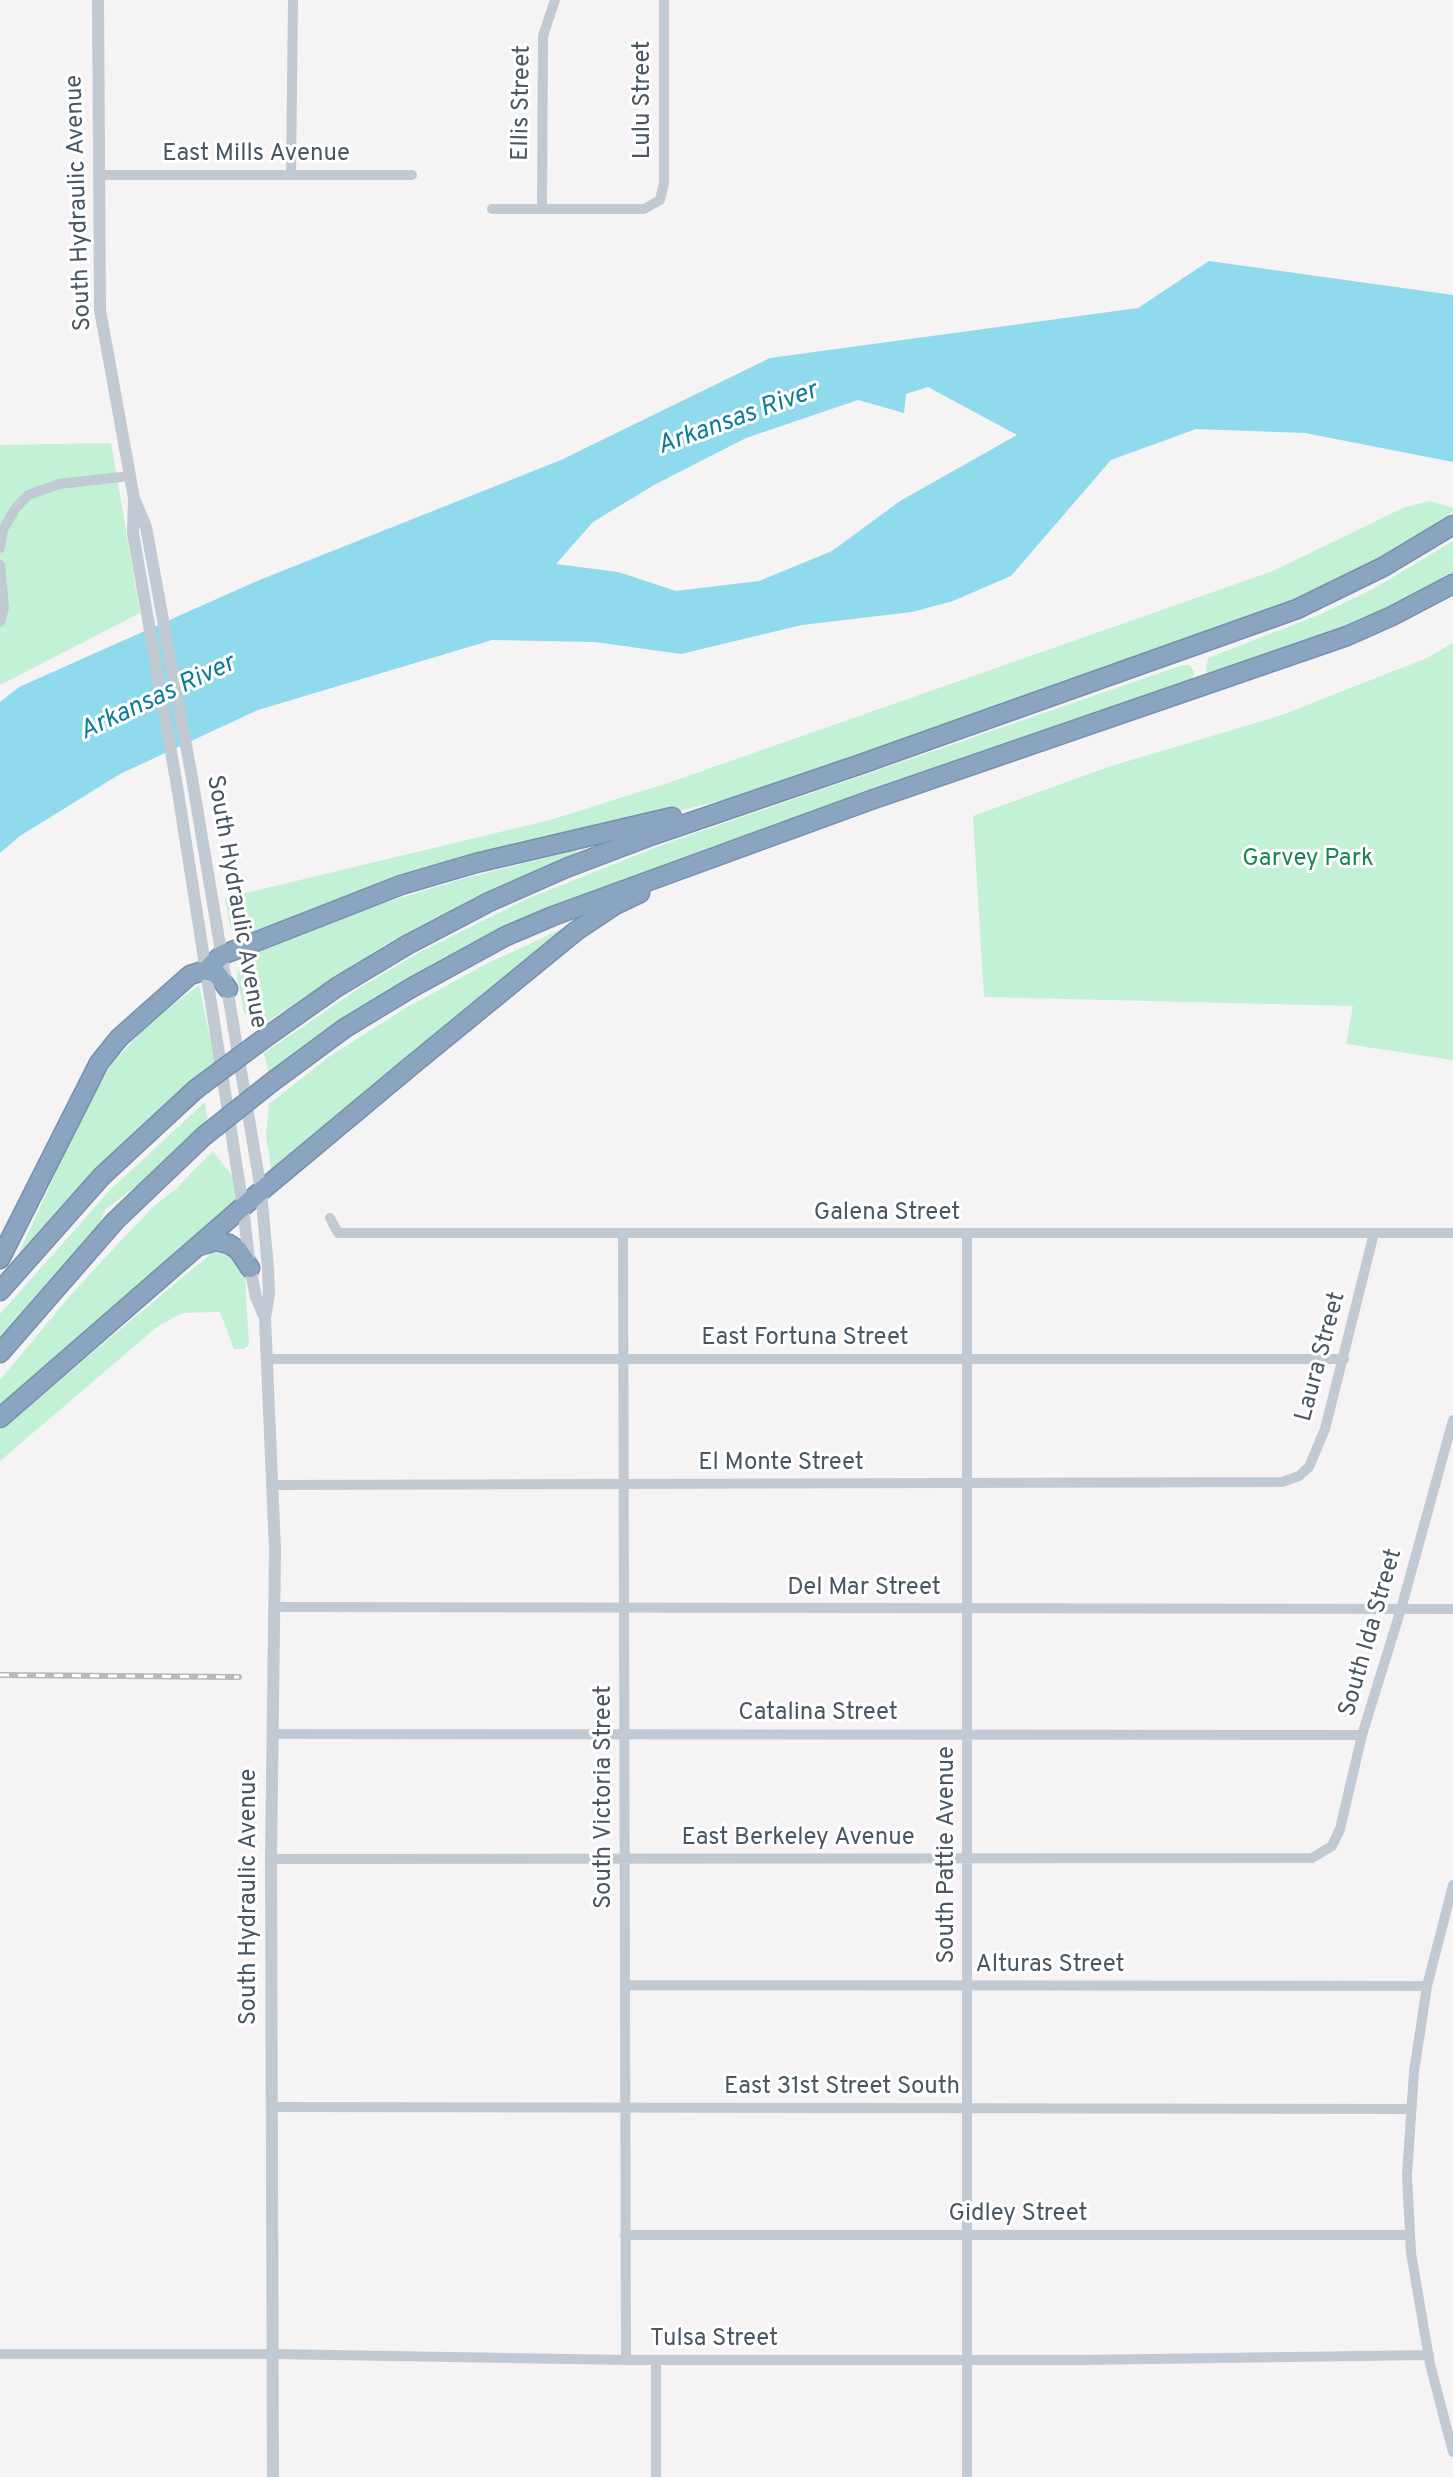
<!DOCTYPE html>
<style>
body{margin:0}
canvas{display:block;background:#f5f3f3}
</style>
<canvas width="1453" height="2477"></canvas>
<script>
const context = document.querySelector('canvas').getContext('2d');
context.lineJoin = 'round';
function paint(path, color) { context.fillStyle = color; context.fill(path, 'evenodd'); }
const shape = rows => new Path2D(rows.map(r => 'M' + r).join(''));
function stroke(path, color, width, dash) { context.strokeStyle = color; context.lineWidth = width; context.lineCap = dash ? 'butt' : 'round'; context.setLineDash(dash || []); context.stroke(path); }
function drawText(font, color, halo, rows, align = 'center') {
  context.font = font + ' Overpass,sans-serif'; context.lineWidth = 6; context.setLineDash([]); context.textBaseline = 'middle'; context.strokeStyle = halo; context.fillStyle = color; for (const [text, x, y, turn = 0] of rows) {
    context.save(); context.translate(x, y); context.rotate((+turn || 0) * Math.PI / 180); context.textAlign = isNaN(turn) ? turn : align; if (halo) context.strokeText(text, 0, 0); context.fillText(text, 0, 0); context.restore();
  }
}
const green = shape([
 [111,443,140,613,0,685,0,445],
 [1430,501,1453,508,1453,512,1421,536,1376,561,1339,581,1254,616,743,795,383,884,247,935,230,926,225,898,550,820,665,784,1273,571,1405,507],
 [1453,541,1453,573,1411,599,1360,624,1209,674,1206,671,1208,658,1321,614,1373,589],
 [1453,643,1453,1060,1346,1044,1353,1006,984,997,973,816,1108,767,1279,716,1427,658],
 [1183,665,1189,665,1194,671,1193,679,1184,684,714,847,610,885,530,919,269,1075,264,1053,361,987,422,951,527,899,667,843],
 [576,850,576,853,390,942,259,1027,244,1012,237,977,241,959,381,904,466,878],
 [579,921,272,1173,266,1135,269,1104,330,1056,404,1009,486,964],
 [199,985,215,1062,133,1136,13,1266,82,1116,112,1064,151,1021],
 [205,1102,208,1125,147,1178,106,1209,90,1241,0,1344,0,1314,110,1190],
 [213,1151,232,1176,237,1204,0,1408,0,1380,68,1298,114,1248,153,1207,177,1188],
 [213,1252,232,1255,237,1261,245,1277,249,1345,244,1349,234,1349,220,1312,182,1313,157,1327,0,1461,0,1430]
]);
const water = shape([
 [1209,261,1453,295,1453,462,1305,433,1196,429,1111,460,1011,576,953,601,912,612,802,625,681,654,595,642,492,640,258,710,120,774,20,836,0,853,0,702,19,687,257,581,561,460,770,358,1138,308],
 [928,387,1017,435,900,501,832,551,759,581,676,591,618,572,556,564,593,522,654,485,746,438,858,400,904,413,906,394]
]);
const minor = shape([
 [291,174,293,0],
 [99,175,412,175],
 [542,208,543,36,555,0],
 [492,209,644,209,660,200,664,183,664,0],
 [0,548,3,530,15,509,28,495,59,484,130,476],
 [0,565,4,608,0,622],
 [330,1218,338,1233,1453,1233],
 [967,1233,967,2477],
 [623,1235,626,2360],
 [267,1359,1344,1359],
 [273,1485,1282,1482,1299,1476,1309,1467,1325,1429,1374,1233],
 [274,1607,1453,1609],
 [273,1734,1362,1735],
 [271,1859,1312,1858,1332,1846,1340,1829,1362,1735,1401,1609,1453,1420],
 [1453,1885,1427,1986,1414,2072,1407,2175,1411,2253,1430,2364,1453,2452],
 [625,1985,1427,1986],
 [273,2107,1411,2109],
 [625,2235,1410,2235],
 [0,2354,274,2354,626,2360,1081,2360,1429,2355],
 [656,2360,656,2477]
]);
const tertiary = shape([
 [98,0,100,310,134,498,133,533,177,786,243,1207,250,1268,256,1297,265,1318],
 [134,498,146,527,192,778,261,1191,268,1269,269,1294,265,1318,275,1550,271,1859,273,2477]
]);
const motorway = shape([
 [206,970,217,974,228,989],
 [262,1040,337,987,407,945,489,902,566,868,653,835,861,764,1297,609,1383,567,1453,525],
 [272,1082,345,1028,411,988,506,936,553,916,871,800,1347,636,1392,616,1453,584],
 [199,1246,216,1241,229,1244,238,1250,250,1268],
 [0,1259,99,1063,119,1038,190,975,206,970,222,955,401,885,476,863,672,817],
 [0,1291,102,1176,196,1089],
 [0,1353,115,1221,204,1136],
 [0,1418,261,1191,411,1066,576,931,615,905,640,893]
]);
const rail = shape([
 [0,1675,239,1677]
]);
const motorwayBridge = shape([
 [196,1089,262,1040],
 [204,1136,272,1082]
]);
const streetNames = [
 ["Lulu Street",644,100,-90],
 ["Ellis Street",523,103,-89],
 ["East Mills Avenue",256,155],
 ["South Hydraulic Avenue",80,203,-92],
 ["South Hydraulic Avenue",235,902,80],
 ["Galena Street",887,1214],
 ["East Fortuna Street",805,1339],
 ["Laura Street",1322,1357,-75],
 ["El Monte Street",781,1464],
 ["Del Mar Street",864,1589],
 ["South Ida Street",1372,1633,-74],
 ["Catalina Street",818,1714],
 ["South Victoria Street",605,1797,-90],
 ["East Berkeley Avenue",798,1839],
 ["South Pattie Avenue",948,1855,-90],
 ["South Hydraulic Avenue",250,1897,-90],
 ["Alturas Street",1050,1966],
 ["East 31st Street South",842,2088],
 ["Gidley Street",1018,2215],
 ["Tulsa Street",714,2340]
];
const parkNames = [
 ["Garvey Park",1308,860]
];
const waterNames = [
 ["Arkansas River",738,420,-20],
 ["Arkansas River",158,699,-25]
];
paint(green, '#c3f1d5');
paint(water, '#90daee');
stroke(motorway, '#7690ad', 21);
stroke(minor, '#c1cad2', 10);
stroke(tertiary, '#c1cad2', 12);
stroke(motorway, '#8ba5c1', 18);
stroke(rail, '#b5b8bd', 6);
stroke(rail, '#fff', 3, [9]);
stroke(motorwayBridge, '#7690ad', 21, []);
stroke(motorwayBridge, '#8ba5c1', 18);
drawText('24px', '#4a5661', '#fff', streetNames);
drawText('24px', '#17864f', '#fff', parkNames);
drawText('italic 26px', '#0c7c9b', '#fff', waterNames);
</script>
